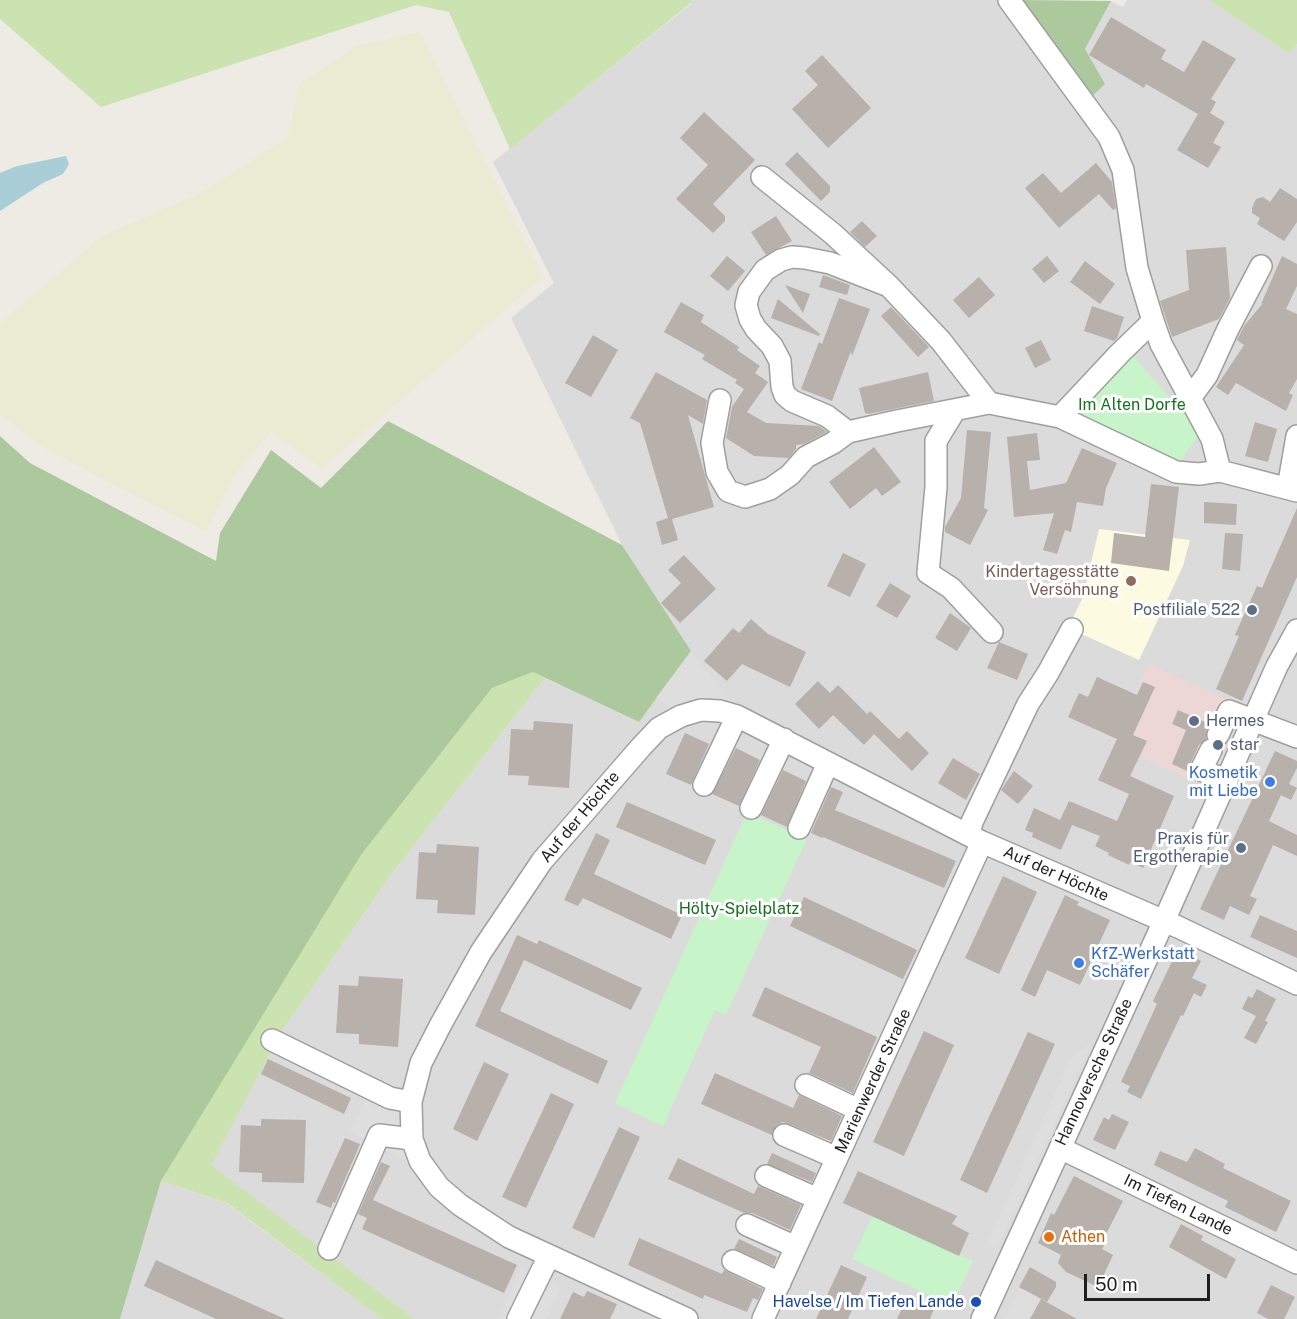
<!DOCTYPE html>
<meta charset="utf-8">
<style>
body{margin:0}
#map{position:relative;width:1297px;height:1319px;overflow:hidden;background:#eeebe5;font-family:"Public Sans",sans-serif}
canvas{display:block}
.scale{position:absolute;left:1084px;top:1274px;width:126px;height:27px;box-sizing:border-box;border:3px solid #1e1e1e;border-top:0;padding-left:8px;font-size:18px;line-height:21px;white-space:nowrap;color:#1e1e1e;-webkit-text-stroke:4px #fff;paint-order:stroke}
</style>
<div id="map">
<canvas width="1297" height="1319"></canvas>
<div class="scale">50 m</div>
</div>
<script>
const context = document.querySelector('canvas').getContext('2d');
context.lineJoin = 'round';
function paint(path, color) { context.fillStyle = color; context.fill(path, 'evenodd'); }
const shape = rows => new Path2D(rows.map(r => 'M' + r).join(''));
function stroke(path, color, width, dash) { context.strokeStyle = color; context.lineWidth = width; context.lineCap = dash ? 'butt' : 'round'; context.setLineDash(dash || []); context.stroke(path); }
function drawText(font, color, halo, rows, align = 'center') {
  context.font = font + ' "Public Sans",sans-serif'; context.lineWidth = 6; context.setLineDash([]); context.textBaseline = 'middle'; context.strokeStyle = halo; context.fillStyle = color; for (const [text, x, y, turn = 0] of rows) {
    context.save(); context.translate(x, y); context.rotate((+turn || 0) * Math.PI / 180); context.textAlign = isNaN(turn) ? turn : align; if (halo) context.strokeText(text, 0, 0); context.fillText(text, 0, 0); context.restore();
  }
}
const residential = shape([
 [691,0,1001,0,1085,49,1111,1,1123,7,1127,0,1209,0,1290,54,1297,44,1297,1319,415,1319,210,1165,282,1031,390,876,545,678,639,722,690,651,622,545,511,318,554,283,493,162,692,3],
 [161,1181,226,1203,382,1319,120,1319]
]);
const commercial = shape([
 [1149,664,1244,707,1207,787,1112,744]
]);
const education = shape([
 [1099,529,1190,540,1183,566,1139,660,1068,628,1083,597]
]);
const farmland = shape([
 [420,32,542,278,322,469,271,432,235,475,206,532,42,447,0,415,0,323,102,236,201,193,288,137,299,84,356,46]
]);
const grass = shape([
 [0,0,691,0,692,2,510,149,449,12,416,5,101,107,0,19],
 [1209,0,1297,0,1297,44,1290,54],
 [533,672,545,678,390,876,282,1031,211,1165,415,1319,382,1319,227,1203,161,1181,361,855,492,688]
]);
const forest = shape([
 [1022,0,1111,1,1085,49,1105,84,1091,97],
 [388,421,622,545,691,651,639,722,533,672,492,688,361,855,161,1181,120,1319,0,1319,0,436,30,463,216,561,220,533,271,450,321,488]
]);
const park = shape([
 [1132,355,1201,433,1178,464,1087,420,1083,415,1084,409,1126,357],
 [747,812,807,839,726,1015,715,1010,663,1126,615,1103],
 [873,1215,973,1261,952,1306,852,1259]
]);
const parking = shape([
 [691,651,732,702,701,698,670,707,656,698],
 [1092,1043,997,1249,987,1244,1072,1056],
 [370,1092,402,1109,410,1163,349,1131],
 [521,1268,561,1287,546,1319,498,1319],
 [1020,1288,1041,1299,1030,1319,1004,1319]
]);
const water = shape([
 [66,156,69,164,63,174,43,183,0,211,0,173,17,166]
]);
const building = shape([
 [1111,17,1166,50,1161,59,1184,72,1203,40,1236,59,1211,99,1216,102,1210,113,1225,122,1213,143,1221,147,1208,168,1177,150,1198,114,1146,84,1144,88,1089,55],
 [822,55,871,108,828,148,792,109,818,85,805,71],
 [704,112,755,160,713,204,725,216,725,221,713,233,676,199,708,165,680,138],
 [797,152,830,186,830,192,821,201,785,164],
 [1096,163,1112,182,1116,208,1113,210,1099,194,1059,228,1025,188,1043,173,1061,193],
 [1280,188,1297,199,1297,222,1284,241,1257,224,1260,218,1252,213,1252,208,1256,199,1263,197,1270,202],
 [776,216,792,241,766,255,751,232],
 [862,221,877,236,865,247,850,232],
 [1226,247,1230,298,1219,319,1172,337,1160,301,1189,290,1186,250],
 [727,256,745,271,728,291,710,276],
 [1047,256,1059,271,1044,283,1032,269],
 [1282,256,1297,264,1297,286,1286,309,1297,314,1297,379,1289,393,1293,395,1286,411,1236,383,1228,395,1216,387,1244,345,1237,340,1244,326,1263,303,1261,304],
 [1085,261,1115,284,1100,304,1070,282],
 [823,275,850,285,847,295,819,287],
 [979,277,995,295,969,318,953,300],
 [785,285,810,294,803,313],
 [839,298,870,309,852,356,851,351,832,401,801,389,819,342,822,344],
 [778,299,820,334,819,336,771,318],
 [681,302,704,315,701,322,739,347,737,350,760,366,755,373,768,382,747,412,766,423,819,426,827,432,804,444,796,445,796,449,789,458,754,456,726,438,732,407,744,389,735,383,737,380,702,359,705,355,664,332],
 [1092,306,1124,317,1117,338,1114,341,1084,331],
 [891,307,929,347,918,357,881,316],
 [593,335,618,350,591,397,565,383],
 [1041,340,1051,360,1035,368,1025,348],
 [656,372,707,400,703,424,688,415,714,507,672,519,678,540,662,545,656,522,668,518,640,423,630,418],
 [928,372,934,401,868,414,865,413,859,388],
 [1255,422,1277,429,1268,462,1245,456],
 [967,430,991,432,984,508,988,510,970,545,945,532,945,527,961,498],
 [1037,433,1040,460,1027,461,1030,490,1066,483,1082,448,1117,463,1106,488,1103,506,1077,502,1071,532,1065,530,1057,554,1043,550,1054,513,1014,517,1007,437],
 [874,447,901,482,882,496,876,488,850,509,829,482],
 [1151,484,1179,487,1169,571,1111,563,1114,533,1145,537],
 [1204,502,1237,504,1236,525,1204,523],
 [1297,508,1297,577,1242,701,1216,689,1239,636,1235,635,1257,586,1262,588],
 [1225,533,1243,534,1240,571,1222,569],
 [843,553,866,564,850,597,827,586],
 [684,555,716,589,680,623,661,603,681,583,668,570],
 [890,583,911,596,897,618,876,606],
 [950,613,971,628,957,651,935,638],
 [751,619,768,634,806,652,790,687,742,664,727,681,704,661,733,628,739,633],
 [999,642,1028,654,1017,680,987,668],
 [1097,677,1137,695,1143,682,1155,687,1133,735,1147,741,1130,776,1174,796,1143,868,1130,862,1129,865,1108,855,1109,853,1095,846,1100,836,1072,825,1061,850,1032,837,1033,833,1025,830,1034,808,1060,820,1069,801,1117,821,1129,794,1098,780,1117,739,1068,717,1079,693,1088,697],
 [818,681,830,693,838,685,867,714,870,711,899,739,907,731,929,753,912,771,874,734,864,745,833,715,819,729,795,704],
 [1178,710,1207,723,1204,728,1207,729,1206,739,1199,745,1187,771,1172,764,1186,730,1172,724],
 [534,721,573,724,569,788,528,785,529,776,508,775,511,729,533,730],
 [685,733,709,744,691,785,666,774],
 [736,748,760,760,739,806,712,794],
 [1275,751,1297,761,1297,768,1289,784,1297,788,1291,800,1281,795,1269,821,1297,835,1297,856,1273,845,1250,896,1257,899,1249,915,1230,906,1224,920,1200,909],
 [953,758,980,774,966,800,938,783],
 [783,770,806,781,787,827,761,815],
 [1014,771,1033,786,1018,804,1001,790],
 [831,787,843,792,835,810,956,861,944,888,823,837,822,838,811,833],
 [627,802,716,840,705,865,616,827],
 [596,833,610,840,594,874,682,915,671,939,583,898,578,906,564,900],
 [437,844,479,847,475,915,437,913,438,900,416,899,419,852,436,853],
 [1003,876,1037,892,999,974,965,958],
 [1065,895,1079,902,1077,905,1110,920,1080,985,1047,970,1035,997,1021,990],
 [804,897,917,950,903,979,790,926],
 [1260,915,1297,931,1297,958,1250,937],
 [517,935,537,944,539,940,642,988,631,1010,524,960,500,1011,608,1061,598,1084,475,1026],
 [1178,949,1201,961,1192,978,1207,985,1201,997,1194,993,1183,1016,1181,1015,1141,1099,1127,1092,1130,1086,1121,1082,1157,1004,1153,1001],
 [359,976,403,979,398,1047,359,1044,359,1034,336,1033,339,985,358,986],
 [765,987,877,1037,853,1093,809,1073,821,1047,752,1016],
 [1257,989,1276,999,1265,1021,1262,1019,1268,1022,1256,1044,1244,1038,1256,1016,1242,1009,1248,996,1252,998],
 [924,1031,954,1045,904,1156,873,1142],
 [1028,1032,1055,1044,987,1193,960,1180],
 [268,1059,351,1098,344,1114,261,1074],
 [484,1062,509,1074,477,1141,453,1129],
 [715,1073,793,1108,799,1095,842,1116,831,1141,783,1122,776,1125,772,1135,701,1104],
 [551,1093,574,1104,526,1208,502,1197],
 [1112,1114,1129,1122,1115,1150,1093,1140,1104,1117,1109,1120],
 [261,1119,306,1120,304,1183,262,1182,262,1173,239,1172,241,1125,261,1126],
 [619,1127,640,1137,594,1238,572,1228],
 [345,1138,360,1144,335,1203,333,1202,331,1208,316,1202],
 [1195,1148,1225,1164,1223,1168,1291,1201,1276,1232,1225,1207,1228,1201,1154,1165,1160,1151,1187,1162],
 [772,1153,816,1173,812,1182,767,1164],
 [678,1158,754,1194,758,1186,801,1205,790,1230,752,1213,744,1213,668,1179],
 [381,1162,390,1166,373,1200,517,1265,504,1293,362,1229,367,1218,358,1214],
 [858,1171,957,1216,952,1224,969,1233,959,1256,843,1203],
 [1074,1176,1123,1201,1103,1240,1106,1242,1102,1249,1113,1255,1098,1287,1066,1272,1058,1263,1061,1255,1038,1243,1051,1213,1054,1215],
 [1181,1224,1203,1236,1201,1240,1236,1259,1226,1279,1169,1247],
 [639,1238,722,1274,724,1270,763,1289,758,1300,753,1298,747,1312,704,1295,703,1299,628,1265],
 [739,1239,777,1257,773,1266,734,1249],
 [156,1260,201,1281,285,1319,216,1319,144,1286],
 [841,1265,867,1277,848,1319,816,1319],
 [1030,1267,1056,1282,1056,1287,1047,1302,1019,1287],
 [1271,1285,1295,1297,1284,1319,1268,1319,1257,1313],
 [587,1291,617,1304,610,1319,560,1319,573,1292,584,1297],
 [908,1296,934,1309,930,1319,897,1319],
 [1041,1299,1077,1319,1030,1319]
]);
const minor = shape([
 [1009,0,1109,137,1123,170,1137,268,1153,321,1161,344,1212,439,1220,471,1297,491],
 [762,177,833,234,889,286,941,341,989,403],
 [1190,398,1207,375,1228,329,1261,266],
 [720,400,712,443,717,472,728,491,745,497,770,489,790,475,806,457,833,443,848,432,897,421,989,403,1060,417,1176,472,1199,474,1220,471],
 [955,410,936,441,936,487,928,573,951,588,992,632],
 [1060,417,1120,353,1153,321],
 [848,432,827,416,792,401,785,395,782,387,780,361,772,346,756,329,750,319,746,305,749,292,765,270,781,260,792,257,805,258,830,263,889,286],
 [1288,488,1297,436],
 [1218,735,1229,711,1297,737],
 [1211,750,1201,770,1227,781],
 [704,785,737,716],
 [751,808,784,739],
 [799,828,828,763],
 [969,835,972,822,1028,704,1048,673,1072,629],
 [272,1040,390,1098,411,1102],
 [806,1085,859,1110],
 [784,1135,837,1158],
 [1060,1148,1297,1263],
 [766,1176,818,1199],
 [747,1225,796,1247],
 [329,1249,379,1135,412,1139],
 [733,1261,780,1283],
 [518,1319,549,1256],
 [687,1319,509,1237,460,1205,439,1187,420,1161,412,1139,411,1102,421,1063,441,1024,481,952,542,861,641,747,659,728,681,716,701,710,720,711,737,716,982,842,1178,927,1297,984],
 [763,1319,982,842],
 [982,1319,1164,921,1277,666,1297,630]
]);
const markers = [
 [1131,581,6,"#8d6e63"],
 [1252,610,6,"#5c6f8a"],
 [1194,721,6,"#5c6f8a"],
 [1218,745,6,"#5c6f8a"],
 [1270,782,6,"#3f7fe0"],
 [1241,848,6,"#5c6f8a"],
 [1079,963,6,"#3f7fe0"],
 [1049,1237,6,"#e8710a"],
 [976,1302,6,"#1a4fb4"]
];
const parkNames = [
 ["Im Alten Dorfe",1132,405],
 ["Hölty-Spielplatz",739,909]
];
const educationNames = [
 ["Kindertagesstätte",1119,572],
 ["Versöhnung",1119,590]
];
const serviceNames = [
 ["Postfiliale 522",1240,610],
 ["Hermes",1206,721,"left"],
 ["star",1230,745,"left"],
 ["Praxis für",1229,839],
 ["Ergotherapie",1229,857]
];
const shopNames = [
 ["Kosmetik",1258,773],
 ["mit Liebe",1258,791],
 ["KfZ-Werkstatt",1091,954,"left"],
 ["Schäfer",1091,972,"left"]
];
const streetNames = [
 ["Auf der Höchte",580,817,-50],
 ["Auf der Höchte",1056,874,24],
 ["Hannoversche Straße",1094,1072,-65],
 ["Marienwerder Straße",873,1081,-65],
 ["Im Tiefen Lande",1178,1205,26]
];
const foodNames = [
 ["Athen",1061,1237]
];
const transitNames = [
 ["Havelse / Im Tiefen Lande",964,1302]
];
paint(residential, '#dcdbdb');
paint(commercial, '#edd7d6');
paint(education, '#fcfbe1');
paint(farmland, '#eaebd2');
paint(grass, '#cae3b0');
paint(forest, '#acc99e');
paint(park, '#c7f4c9');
paint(parking, '#dedede');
paint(water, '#aaced7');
paint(building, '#b7b0ab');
stroke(minor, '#9f9f9f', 24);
stroke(minor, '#fff', 21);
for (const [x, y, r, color] of markers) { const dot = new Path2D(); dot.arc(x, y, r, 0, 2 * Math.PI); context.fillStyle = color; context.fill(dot); stroke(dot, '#fff', 2); }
drawText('16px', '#17711d', '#fff', parkNames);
drawText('16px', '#785e54', '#fff', educationNames, 'right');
drawText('16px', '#4e5e75', '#fff', serviceNames, 'right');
drawText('16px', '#366cbe', '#fff', shopNames, 'right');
drawText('16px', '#1e1e1e', '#fff', streetNames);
drawText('16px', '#c56008', '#fff', foodNames, 'left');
drawText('16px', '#164399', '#fff', transitNames, 'right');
</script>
